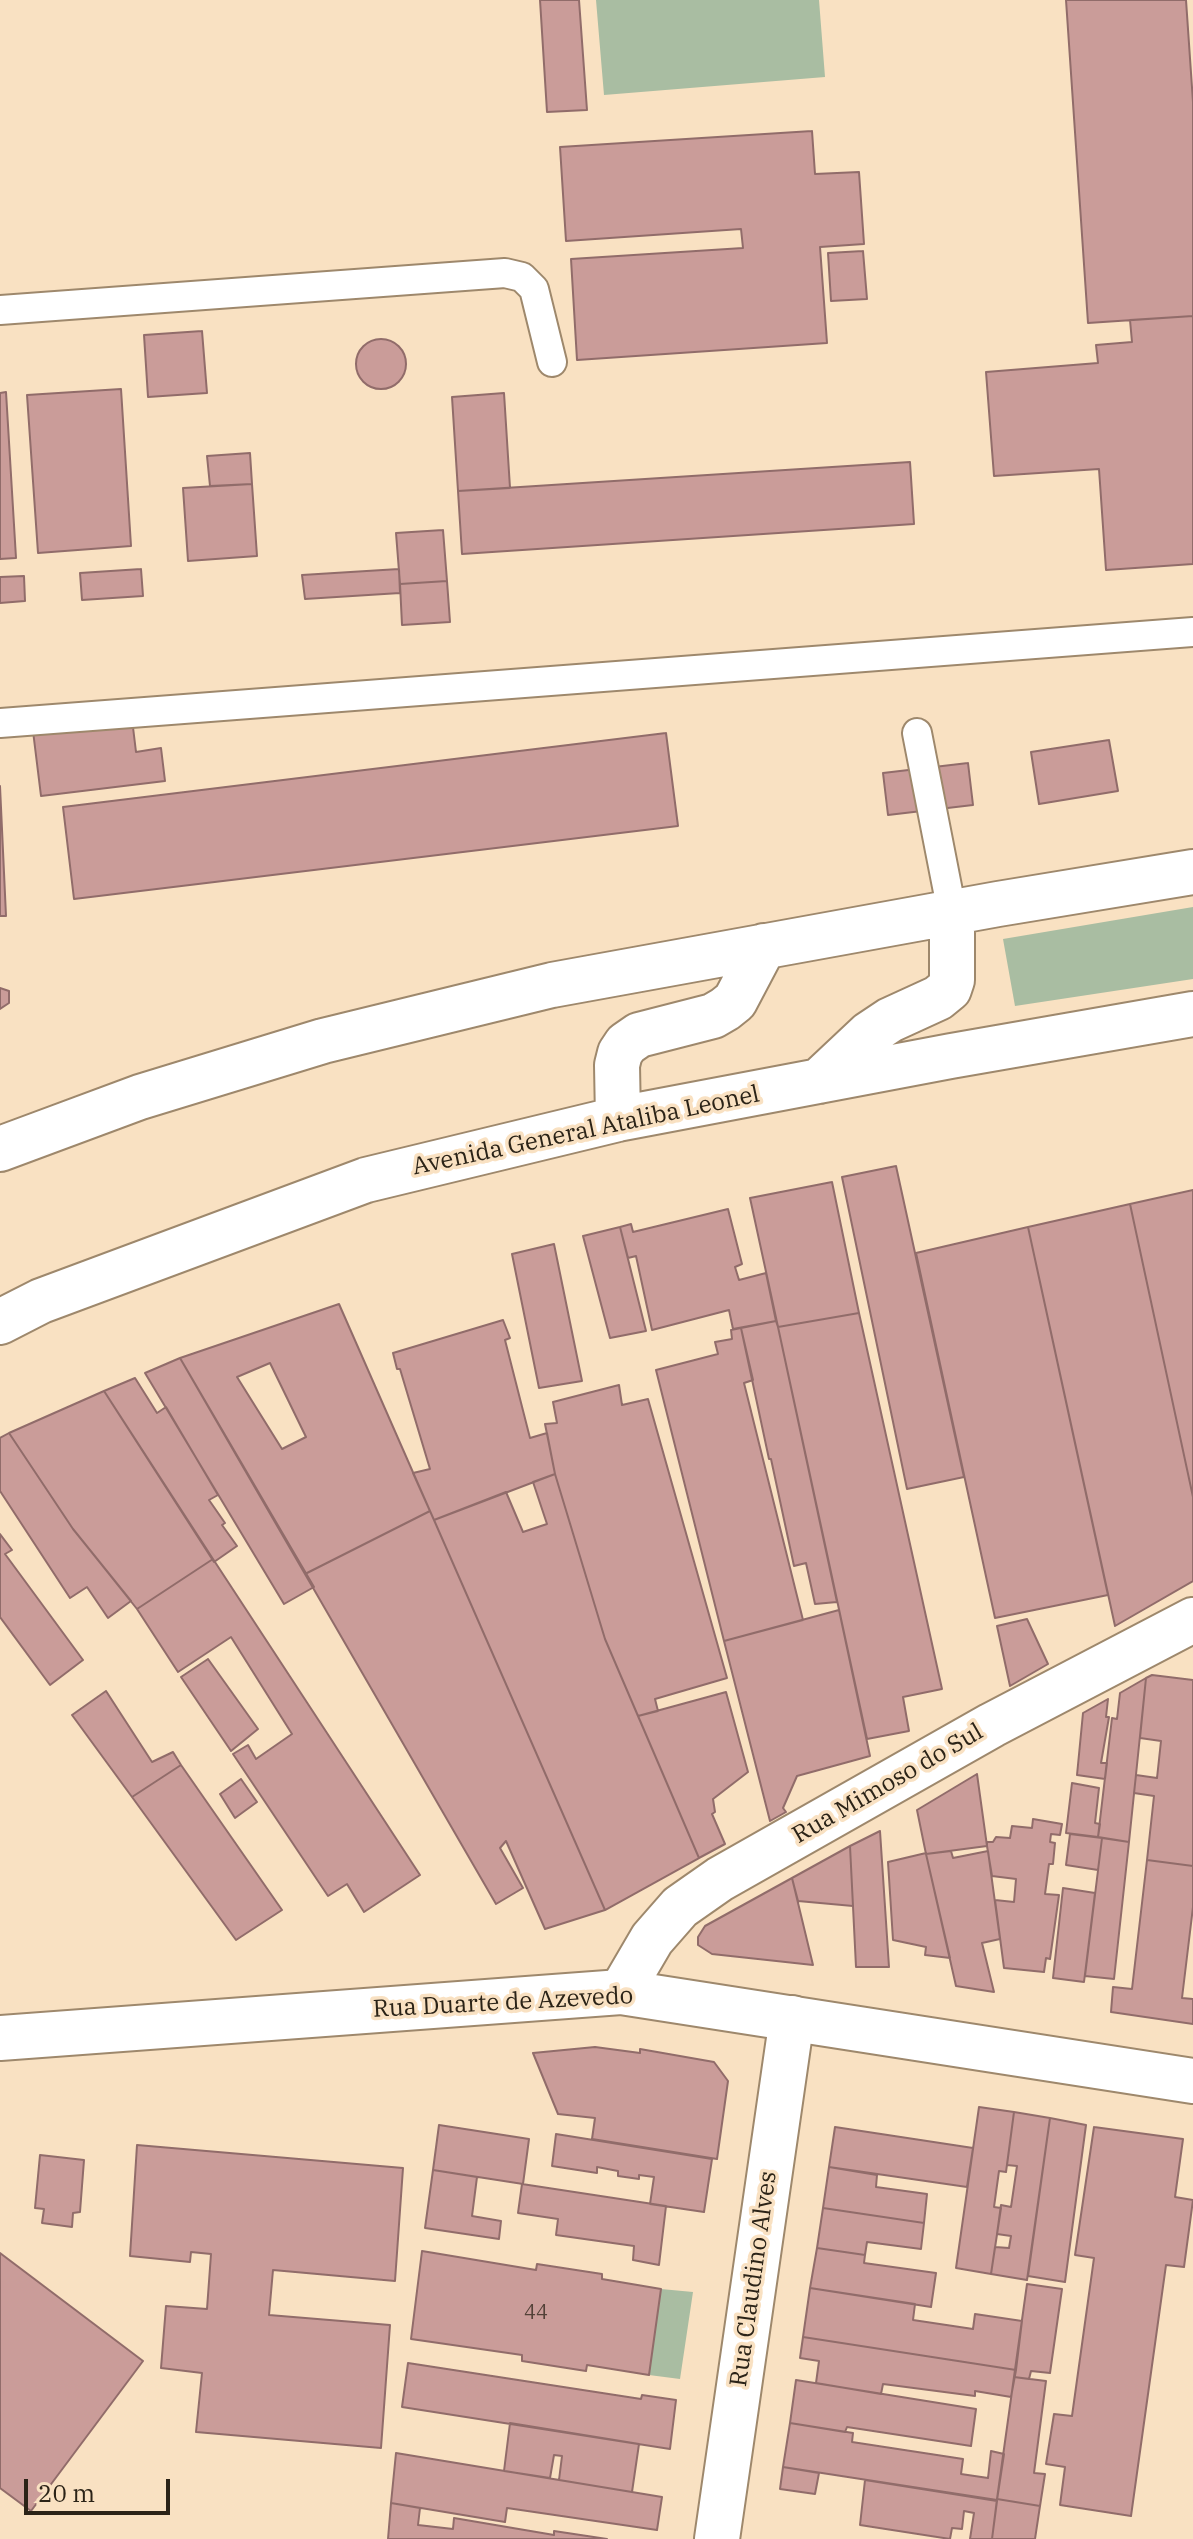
<!DOCTYPE html>
<style>
body{margin:0}
#map{position:relative;width:1193px;height:2539px;overflow:hidden;background:#f9e1c2;font-family:"IBM Plex Serif",serif}
canvas{display:block}
.scale{position:absolute;left:24px;top:2479px;width:146px;height:36px;box-sizing:border-box;border:4px solid #2b2317;border-top:0;padding-left:10px;font-size:24px;line-height:28px;white-space:nowrap;color:#2b2317;-webkit-text-stroke:6px #f9e1c2;paint-order:stroke}
</style>
<div id="map">
<canvas width="1193" height="2539"></canvas>
<div class="scale">20 m</div>
</div>
<script>
const context = document.querySelector('canvas').getContext('2d');
context.lineJoin = 'round';
function paint(path, color) { context.fillStyle = color; context.fill(path, 'evenodd'); }
const shape = rows => new Path2D(rows.map(r => 'M' + r).join(''));
function stroke(path, color, width, dash) { context.strokeStyle = color; context.lineWidth = width; context.lineCap = dash ? 'butt' : 'round'; context.setLineDash(dash || []); context.stroke(path); }
function drawText(font, color, halo, rows, align = 'center') {
  context.font = font + ' "IBM Plex Serif",serif'; context.lineWidth = 7; context.setLineDash([]); context.textBaseline = 'middle'; context.strokeStyle = halo; context.fillStyle = color; for (const [text, x, y, turn = 0] of rows) {
    context.save(); context.translate(x, y); context.rotate((+turn || 0) * Math.PI / 180); context.textAlign = isNaN(turn) ? turn : align; if (halo) context.strokeText(text, 0, 0); context.fillText(text, 0, 0); context.restore();
  }
}
const green = shape([
 [596,0,819,0,825,77,604,95],
 [1193,907,1193,979,1015,1006,1003,939],
 [661,2289,693,2292,680,2379,649,2375]
]);
const building = shape([
 [540,0,579,0,587,110,547,112,540,0],
 [1066,0,1186,0,1193,102,1193,316,1088,323,1066,0],
 [812,131,815,174,859,172,864,244,820,247,827,343,577,360,571,259,743,248,741,229,566,241,560,147,812,131],
 [863,251,867,299,831,301,828,253,863,251],
 [1193,316,1193,564,1106,570,1099,469,994,476,986,372,1098,363,1096,345,1132,342,1130,320,1193,316],
 [202,331,207,393,148,397,144,335,202,331],
 '356 364a25 25 0 1 1 50 0a25 25 0 1 1-50 0Z',
 [121,389,131,546,38,553,27,395,121,389],
 [6,392,16,558,0,559,0,393,6,392],
 [504,393,510,488,458,491,452,397,504,393],
 [250,453,252,484,210,486,207,456,250,453],
 [910,462,914,524,462,554,458,491,910,462],
 [252,484,257,556,188,561,183,488,252,484],
 [443,530,447,581,400,584,396,533,443,530],
 [141,569,143,596,82,600,80,573,141,569],
 [399,569,400,593,305,599,302,575,399,569],
 [24,576,25,601,0,603,0,577,24,576],
 [447,581,450,622,402,625,400,584,447,581],
 [132,719,136,752,161,748,165,781,41,796,33,731,132,719],
 [666,733,678,826,74,899,63,807,666,733],
 [1109,740,1118,791,1039,804,1031,752,1109,740],
 [968,763,973,805,888,815,883,773,968,763],
 [0,786,6,916,0,916,0,786],
 [0,988,9,991,9,1003,0,1009,0,988],
 [896,1166,964,1477,907,1489,842,1177,896,1166],
 [832,1182,859,1313,778,1327,750,1198,832,1182],
 [1193,1190,1193,1497,1130,1204,1193,1190],
 [1130,1204,1193,1497,1193,1581,1115,1626,1028,1227,1130,1204],
 [728,1209,742,1264,735,1267,739,1280,766,1273,776,1321,733,1329,729,1310,652,1330,636,1256,628,1258,620,1227,631,1224,633,1232,728,1209],
 [620,1227,646,1331,610,1338,583,1236,620,1227],
 [1028,1227,1108,1595,995,1618,916,1253,1028,1227],
 [554,1244,582,1381,539,1388,512,1254,554,1244],
 [339,1304,430,1511,305,1574,180,1358,339,1304],
 [270,1363,306,1437,282,1449,237,1377,270,1363],
 [859,1313,942,1689,903,1697,909,1731,867,1739,778,1327,859,1313],
 [503,1320,510,1338,505,1340,530,1438,547,1433,555,1474,434,1520,413,1473,430,1469,400,1369,397,1369,393,1353,503,1320],
 [776,1321,778,1327,837,1602,815,1604,806,1563,794,1566,771,1459,769,1459,741,1328,776,1321],
 [741,1328,753,1380,744,1383,803,1620,724,1641,656,1370,718,1354,715,1342,732,1339,731,1330,741,1328],
 [180,1358,314,1587,284,1604,145,1373,180,1358],
 [135,1378,157,1413,166,1407,218,1495,209,1500,225,1523,222,1525,237,1546,214,1562,104,1391,135,1378],
 [619,1385,622,1405,648,1399,727,1678,655,1699,658,1711,638,1716,605,1639,555,1474,545,1424,557,1423,553,1402,619,1385],
 [104,1391,213,1559,137,1609,73,1529,9,1433,104,1391],
 [9,1433,73,1529,131,1601,108,1618,87,1587,70,1598,0,1491,0,1438,9,1433],
 [555,1474,605,1639,699,1858,605,1910,434,1520,506,1492,523,1532,547,1524,533,1482,555,1474],
 [430,1511,434,1520,605,1910,545,1929,506,1841,500,1848,523,1888,496,1904,305,1574,430,1511],
 [0,1534,12,1550,5,1554,83,1660,50,1685,0,1617,0,1534],
 [213,1559,420,1875,364,1912,347,1884,328,1896,233,1754,248,1745,256,1759,292,1734,231,1637,178,1672,137,1609,213,1559],
 [839,1610,870,1756,797,1776,783,1808,786,1812,770,1821,724,1641,839,1610],
 [1027,1619,1048,1664,1010,1686,997,1626,1027,1619],
 [208,1659,258,1729,231,1751,181,1677,208,1659],
 [1152,1675,1193,1680,1193,1866,1147,1860,1154,1796,1134,1793,1136,1775,1157,1778,1161,1741,1140,1738,1146,1678,1152,1675],
 [1146,1678,1129,1842,1098,1837,1112,1718,1117,1719,1120,1693,1146,1678],
 [106,1691,152,1762,173,1752,181,1765,132,1797,72,1715,106,1691],
 [726,1692,748,1772,713,1799,715,1812,712,1814,725,1844,699,1858,638,1716,726,1692],
 [1108,1699,1106,1717,1109,1717,1101,1763,1107,1763,1105,1779,1077,1775,1083,1713,1108,1699],
 [181,1765,282,1910,236,1940,132,1797,181,1765],
 [977,1774,987,1846,926,1854,917,1810,977,1774],
 [241,1779,257,1802,235,1818,220,1794,241,1779],
 [1072,1783,1099,1788,1095,1823,1100,1824,1098,1837,1066,1833,1072,1783],
 [1033,1819,1062,1824,1060,1835,1051,1834,1050,1842,1055,1843,1053,1864,1049,1864,1045,1894,1059,1895,1050,1959,1046,1958,1044,1972,1004,1968,995,1900,1014,1902,1016,1879,992,1876,987,1846,987,1842,993,1842,996,1837,1010,1838,1012,1826,1032,1828,1033,1819],
 [880,1831,889,1967,856,1967,850,1846,880,1831],
 [1070,1834,1102,1838,1098,1870,1066,1865,1070,1834],
 [1102,1838,1129,1842,1114,1979,1085,1976,1102,1838],
 [850,1846,853,1906,798,1901,792,1878,850,1846],
 [951,1851,953,1858,988,1851,1000,1939,982,1943,994,1992,956,1986,926,1854,951,1851],
 [926,1853,926,1854,950,1958,925,1955,926,1947,893,1940,888,1862,926,1853],
 [1147,1860,1193,1866,1193,1907,1182,1998,1193,1999,1193,2024,1111,2012,1113,1987,1132,1989,1147,1860],
 [792,1878,813,1965,712,1954,698,1945,698,1937,705,1926,792,1878],
 [1063,1888,1095,1893,1084,1982,1053,1978,1063,1888],
 [595,2047,640,2053,640,2049,714,2062,728,2081,717,2159,592,2139,595,2118,558,2114,533,2053,595,2047],
 [979,2107,1014,2112,1006,2172,999,2171,994,2207,1001,2208,991,2274,956,2268,979,2107],
 [1014,2112,1050,2118,1027,2280,991,2274,995,2247,1009,2248,1011,2236,997,2234,1001,2205,1011,2207,1017,2166,1007,2165,1014,2112],
 [1050,2118,1086,2125,1065,2282,1028,2276,1050,2118],
 [439,2125,529,2139,523,2184,433,2170,439,2125],
 [835,2127,973,2148,967,2187,829,2167,835,2127],
 [1094,2127,1183,2139,1175,2197,1193,2200,1184,2267,1166,2265,1131,2516,1060,2505,1065,2467,1046,2464,1054,2414,1072,2416,1094,2258,1075,2255,1094,2127],
 [556,2134,712,2159,704,2212,650,2204,654,2177,639,2175,639,2179,618,2176,618,2171,597,2167,597,2173,552,2166,556,2134],
 [137,2145,403,2168,395,2281,273,2270,269,2315,390,2325,381,2448,196,2432,202,2373,161,2368,166,2306,207,2309,211,2254,191,2252,190,2262,130,2256,137,2145],
 [40,2155,84,2160,80,2212,73,2213,72,2227,42,2223,44,2209,35,2208,40,2155],
 [829,2167,877,2175,876,2187,927,2194,924,2223,823,2208,829,2167],
 [433,2170,477,2177,472,2216,501,2221,499,2239,425,2228,433,2170],
 [522,2184,666,2206,659,2265,633,2260,634,2246,556,2235,558,2219,518,2213,522,2184],
 [823,2208,924,2223,921,2249,867,2242,865,2255,817,2248,823,2208],
 [817,2248,865,2255,864,2263,936,2273,931,2307,810,2288,817,2248],
 [422,2251,536,2270,537,2264,602,2274,602,2279,661,2289,649,2375,587,2365,586,2371,522,2361,522,2355,411,2339,422,2251],
 [0,2253,143,2361,31,2511,0,2488,0,2253],
 [1027,2284,1062,2289,1050,2373,1031,2371,1029,2379,1014,2377,1027,2284],
 [810,2288,915,2304,913,2320,973,2329,975,2314,1022,2321,1016,2370,803,2337,810,2288],
 [803,2337,1016,2370,1011,2397,975,2391,975,2396,883,2384,881,2394,816,2383,819,2361,800,2358,803,2337],
 [408,2363,641,2399,642,2395,676,2400,670,2449,402,2407,408,2363],
 [1014,2377,1046,2381,1034,2473,1045,2474,1040,2506,997,2499,1014,2377],
 [796,2380,976,2409,971,2446,847,2427,845,2432,790,2423,796,2380],
 [510,2423,639,2444,632,2492,559,2480,562,2456,554,2455,550,2478,504,2471,510,2423],
 [790,2423,853,2433,852,2442,963,2459,961,2474,988,2478,991,2451,1004,2454,997,2500,783,2467,790,2423],
 [396,2453,662,2497,657,2530,507,2508,505,2522,391,2503,396,2453],
 [783,2467,819,2473,815,2494,780,2489,783,2467],
 [865,2480,997,2501,992,2539,970,2539,974,2513,964,2511,962,2529,952,2528,950,2539,860,2525,865,2480],
 [997,2499,1040,2506,1035,2539,992,2539,997,2499],
 [391,2503,420,2508,418,2525,453,2529,454,2518,554,2535,554,2531,607,2539,388,2539,391,2503]
]);
const lane = shape([
 [0,310,505,273,522,277,534,289,552,362],
 [0,723,1193,632],
 [917,733,952,912]
]);
const street = shape([
 [621,1992,652,1939,680,1907,720,1879,992,1725,1193,1620],
 [717,2539,792,2018]
]);
const secondary = shape([
 [0,2038,621,1992,1193,2081]
]);
const primary = shape([
 [819,1081,869,1034,890,1020,938,998,949,989,952,980,952,912],
 [618,1119,617,1065,620,1053,626,1044,639,1035,713,1016,725,1009,735,1001,764,946],
 [0,1149,140,1097,323,1041,552,985,998,904,1193,872],
 [0,1322,41,1301,366,1180,618,1119,951,1056,1193,1014]
]);
const numberNames = [
 ["44",536,2313]
];
const streetNames = [
 ["Avenida General Ataliba Leonel",586,1131,-12],
 ["Rua Mimoso do Sul",888,1784,-30],
 ["Rua Duarte de Azevedo",503,2003,-3],
 ["Rua Claudino Alves",754,2279,-82]
];
paint(green, '#a9bda2');
paint(building, '#ca9c99');
stroke(building, '#916c6a', 2);
stroke(lane, '#9e886c', 32);
stroke(street, '#9e886c', 48);
stroke(secondary, '#9e886c', 48);
stroke(primary, '#9e886c', 48);
stroke(lane, '#fff', 28);
stroke(street, '#fff', 44);
stroke(secondary, '#fff', 44);
stroke(primary, '#fff', 44);
drawText('20px', '#534138', null, numberNames);
drawText('24px', '#2b2317', '#f9e1c2', streetNames);
</script>
